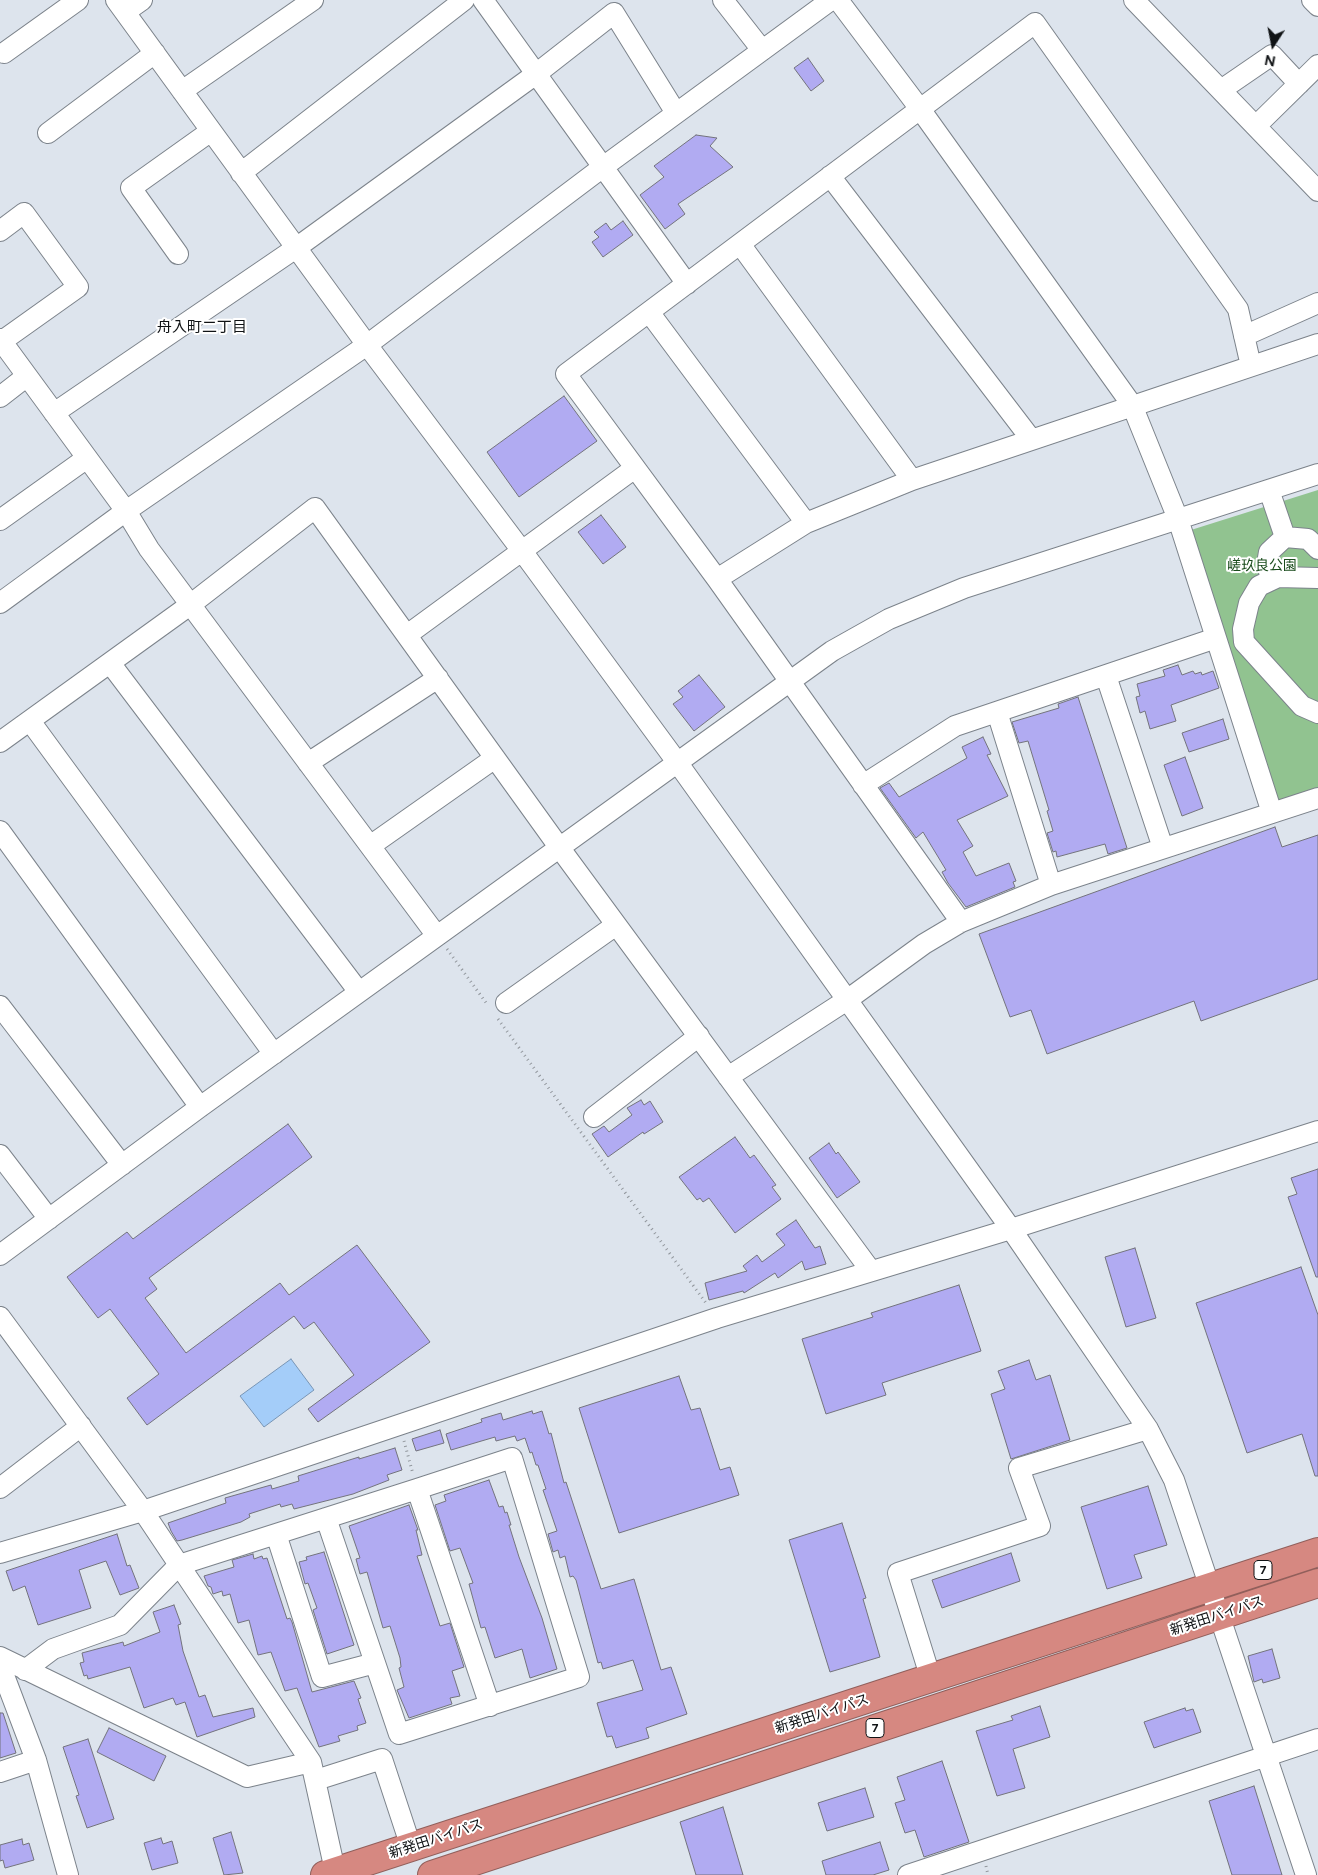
<!DOCTYPE html>
<meta charset="utf-8">
<style>
body{margin:0}
#map{position:relative;width:1318px;height:1875px;overflow:hidden;background:#dde4ed;font-family:Figtree,sans-serif}
canvas{display:block}
.north{position:absolute;left:1248px;top:20px;width:50px;height:50px;-webkit-text-stroke:4px #fff;paint-order:stroke;rotate:191deg;font-size:14px;font-weight:700;line-height:20px;text-align:center;color:#101315}
.north::after{content:'';display:block;margin:auto;width:18px;height:22px;background:#101315;clip-path:polygon(50% 0,100% 100%,50% 72%,0 100%)}
</style>
<div id="map">
<canvas width="1318" height="1875"></canvas>
<div class="north">N</div>
</div>
<script>
const context = document.querySelector('canvas').getContext('2d');
context.lineJoin = 'round';
function paint(path, color) { context.fillStyle = color; context.fill(path, 'evenodd'); }
const shape = rows => new Path2D(rows.map(r => 'M' + r).join(''));
function stroke(path, color, width, dash) { context.strokeStyle = color; context.lineWidth = width; context.lineCap = dash ? 'butt' : 'round'; context.setLineDash(dash || []); context.stroke(path); }
function drawText(font, color, halo, rows, align = 'center') {
  context.font = font + ' Figtree,"Noto Sans JP",sans-serif'; context.lineWidth = 4; context.setLineDash([]); context.textBaseline = 'middle'; context.strokeStyle = halo; context.fillStyle = color; for (const [text, x, y, turn = 0] of rows) {
    context.save(); context.translate(x, y); context.rotate((+turn || 0) * Math.PI / 180); context.textAlign = isNaN(turn) ? turn : align; if (halo) context.strokeText(text, 0, 0); context.fillText(text, 0, 0); context.restore();
  }
}
const green = shape([
 [1318,490,1318,791,1278,804,1191,530]
]);
const water = shape([
 [291,1359,314,1390,264,1427,240,1396,291,1359]
]);
const building = shape([
 [808,58,824,81,811,91,794,68,808,58],
 [696,135,717,138,710,146,733,167,678,204,685,214,665,229,640,195,664,177,654,166,696,135],
 [623,221,633,235,603,257,592,242,599,237,594,232,606,223,611,230,623,221],
 [564,396,597,441,519,497,487,452,564,396],
 [601,515,626,547,603,564,578,532,601,515],
 [1178,665,1182,675,1193,671,1195,674,1201,672,1202,675,1213,671,1219,688,1171,705,1176,721,1150,729,1145,711,1140,713,1136,697,1140,696,1137,684,1165,676,1163,670,1178,665],
 [699,675,725,707,694,731,673,704,683,697,678,691,699,675],
 [1078,697,1127,848,1108,854,1105,844,1057,857,1056,851,1053,852,1047,833,1053,831,1047,811,1049,810,1028,741,1019,743,1012,722,1059,708,1058,704,1078,697],
 [1223,719,1229,739,1189,752,1182,733,1223,719],
 [983,737,991,754,987,755,1008,796,957,820,973,846,963,852,976,876,1009,863,1016,881,1013,882,1015,887,966,907,948,883,942,872,946,870,923,832,916,838,880,788,889,783,899,797,967,758,962,747,983,737],
 [1185,757,1203,808,1182,816,1164,765,1185,757],
 [1275,827,1282,847,1318,835,1318,979,1201,1021,1194,1001,1047,1054,1031,1010,1010,1017,979,934,1275,827],
 [641,1100,644,1105,650,1101,663,1122,644,1134,643,1132,608,1157,592,1134,604,1126,609,1132,632,1115,627,1108,641,1100],
 [288,1124,312,1157,149,1278,157,1289,145,1298,186,1353,280,1283,289,1295,357,1245,430,1342,318,1422,308,1409,354,1375,314,1322,304,1329,294,1316,147,1425,127,1398,159,1374,110,1309,98,1318,67,1277,127,1232,133,1239,288,1124],
 [735,1137,750,1158,754,1155,776,1185,772,1187,781,1199,735,1233,709,1198,703,1202,700,1198,697,1200,679,1177,735,1137],
 [829,1143,836,1154,838,1152,860,1182,837,1198,809,1158,829,1143],
 [1318,1169,1318,1277,1316,1277,1288,1197,1297,1194,1291,1178,1318,1169],
 [796,1220,815,1248,820,1246,826,1264,805,1270,802,1261,778,1278,775,1273,744,1293,743,1291,709,1300,705,1283,747,1271,743,1266,757,1255,762,1262,785,1245,776,1234,796,1220],
 [1135,1248,1156,1318,1126,1327,1105,1257,1135,1248],
 [1301,1267,1318,1315,1318,1476,1315,1476,1302,1434,1247,1453,1196,1303,1301,1267],
 [959,1285,981,1351,882,1383,886,1395,826,1414,802,1339,873,1317,871,1313,959,1285],
 [1029,1360,1036,1380,1050,1375,1070,1440,1011,1459,991,1394,1005,1389,998,1371,1029,1360],
 [679,1376,691,1410,700,1408,720,1470,730,1467,739,1495,619,1533,579,1408,679,1376],
 [532,1411,533,1414,542,1411,549,1434,551,1433,564,1483,566,1482,601,1589,634,1579,661,1670,671,1667,687,1714,646,1728,649,1738,616,1748,612,1736,607,1737,597,1703,643,1690,633,1660,603,1669,601,1662,598,1663,576,1580,573,1576,570,1577,565,1556,560,1558,558,1550,553,1552,548,1534,557,1531,543,1490,546,1489,538,1465,536,1465,532,1452,530,1453,525,1438,517,1441,515,1436,496,1441,495,1437,451,1450,446,1434,482,1422,481,1419,501,1413,503,1420,532,1411],
 [440,1430,444,1443,416,1451,412,1439,440,1430],
 [395,1448,402,1470,387,1475,389,1480,353,1494,294,1509,292,1504,281,1507,280,1504,249,1514,250,1517,241,1522,182,1540,177,1541,171,1531,168,1523,226,1503,225,1498,271,1485,272,1489,299,1481,298,1476,359,1457,359,1459,395,1448],
 [489,1480,499,1507,503,1506,505,1513,507,1512,511,1525,509,1525,519,1557,542,1618,557,1669,530,1678,522,1649,495,1658,485,1627,481,1628,469,1584,473,1583,460,1548,450,1551,435,1505,446,1501,444,1495,489,1480],
 [1148,1486,1167,1545,1134,1555,1142,1578,1107,1589,1081,1507,1148,1486],
 [409,1505,418,1530,416,1530,422,1555,417,1556,440,1626,450,1623,464,1667,452,1671,460,1696,450,1698,452,1704,409,1718,397,1690,404,1687,399,1668,401,1667,400,1658,390,1626,383,1628,367,1572,360,1574,356,1559,360,1558,349,1526,409,1505],
 [842,1523,866,1598,863,1599,880,1657,830,1672,789,1540,842,1523],
 [117,1534,127,1566,130,1565,139,1588,120,1595,106,1561,79,1570,91,1608,38,1625,25,1586,13,1591,6,1571,117,1534],
 [324,1552,354,1645,327,1654,313,1610,317,1608,308,1583,305,1584,299,1562,307,1560,306,1557,324,1552],
 [1011,1553,1020,1581,942,1608,932,1580,1011,1553],
 [253,1554,254,1559,262,1556,263,1559,267,1558,287,1619,290,1618,292,1622,312,1692,354,1681,361,1698,358,1699,366,1723,357,1726,358,1730,338,1736,340,1741,319,1747,297,1688,285,1691,271,1652,258,1655,249,1620,238,1623,230,1594,223,1596,222,1591,213,1594,211,1587,208,1586,204,1576,234,1567,232,1560,253,1554],
 [174,1605,181,1624,178,1625,183,1651,199,1697,205,1695,213,1717,253,1708,255,1717,197,1737,185,1702,176,1705,173,1698,144,1708,130,1667,88,1679,87,1675,84,1676,80,1663,84,1662,82,1653,123,1642,124,1646,160,1632,153,1612,174,1605],
 [1272,1649,1280,1678,1263,1683,1262,1679,1254,1682,1248,1656,1272,1649],
 [1040,1706,1050,1737,1013,1749,1025,1788,997,1796,976,1731,1013,1720,1011,1716,1040,1706],
 [1185,1708,1186,1711,1193,1709,1201,1732,1154,1748,1144,1722,1185,1708],
 [0,1713,3,1713,16,1753,0,1758,0,1713],
 [109,1728,166,1756,154,1781,97,1752,109,1728],
 [88,1739,114,1819,87,1828,76,1796,79,1795,63,1747,88,1739],
 [942,1761,969,1842,924,1857,915,1830,905,1833,895,1803,905,1800,897,1777,942,1761],
 [1254,1786,1282,1875,1232,1875,1209,1801,1254,1786],
 [865,1788,874,1817,827,1831,818,1803,865,1788],
 [723,1807,743,1875,696,1875,680,1822,723,1807],
 [231,1832,243,1873,224,1875,213,1838,231,1832],
 [161,1838,163,1844,172,1841,178,1863,152,1870,144,1843,161,1838],
 [22,1839,23,1845,29,1843,34,1860,5,1868,3,1860,0,1861,0,1845,22,1839],
 [880,1842,889,1870,873,1875,826,1875,822,1861,880,1842]
]);
const path = shape([
 [447,949,487,1004],
 [498,1019,706,1303],
 [404,1441,413,1474],
 [986,1866,988,1875]
]);
const minor = shape([
 [116,0,367,345,522,551,677,762,1011,1229,1148,1429,1174,1480,1306,1875],
 [483,0,687,284],
 [723,0,762,50],
 [838,0,920,109,1132,405,1178,519,1272,813],
 [1134,0,1318,191],
 [1312,0,1318,6],
 [125,12,142,0],
 [4,53,78,0],
 [1221,90,1272,55,1299,84],
 [182,91,313,0],
 [1256,126,1318,65],
 [48,133,155,53],
 [241,173,464,0],
 [830,176,1031,439],
 [0,231,24,213,78,287,2,341],
 [740,244,912,480],
 [178,254,131,188,211,131],
 [649,312,806,523],
 [1244,336,1318,303],
 [0,339,126,511,149,549,437,936],
 [0,397,27,376],
 [54,413,296,248,536,74,614,13,676,113],
 [1269,490,1285,537],
 [0,520,87,458],
 [1318,578,1278,577,1259,586,1249,603,1243,629,1244,642,1302,706,1318,713],
 [717,579,806,523,912,480,1318,344],
 [1271,579,1267,564,1269,552,1285,537,1308,539,1318,549],
 [0,603,126,511,367,345,603,167,831,0],
 [407,635,635,468],
 [110,663,359,992],
 [1106,676,1163,848],
 [997,712,1051,885],
 [30,721,274,1054],
 [0,742,190,605,315,508,559,847,871,1271],
 [308,763,438,678],
 [863,785,955,726,1216,638],
 [0,831,200,1107],
 [370,846,495,758],
 [961,922,717,579,566,374,1035,23,1238,309,1251,366],
 [506,1003,616,925],
 [0,1006,122,1165],
 [728,1077,847,1000,924,944,961,922,1051,885,1318,798],
 [594,1117,699,1036],
 [0,1155,49,1219],
 [0,1255,200,1107,832,651,889,619,964,588,1318,474],
 [0,1317,143,1511,311,1762,336,1875],
 [0,1488,81,1426],
 [417,1489,490,1706],
 [276,1534,322,1677,375,1663],
 [0,1553,143,1511,717,1318,1011,1229,1318,1131],
 [0,1657,247,1777,311,1762],
 [0,1665,36,1760,68,1875],
 [25,1670,53,1649,120,1625,179,1565,417,1489,512,1458,579,1677,399,1734,326,1518],
 [931,1679,898,1573,1040,1526,1019,1468,1148,1429],
 [0,1772,36,1760],
 [316,1780,382,1759,411,1847],
 [908,1875,1318,1739]
]);
const highway = shape([
 [325,1875,1318,1552],
 [432,1875,1318,1583]
]);
const shields = [
 [1263,1570,18],
 [875,1728,18]
];
const shieldNames = [
 ["7",1263,1570],
 ["7",875,1728]
];
const parkNames = [
 ["嵯玖良公園",1262,566]
];
const streetNames = [
 ["新発田バイパス",1217,1616,-18],
 ["新発田バイパス",822,1714,-18],
 ["新発田バイパス",436,1839,-18]
];
const neighbourhoodNames = [
 ["舟入町二丁目",202,328]
];
paint(green, '#91c390');
paint(water, '#a4cdf9');
stroke(water, '#7895b5', 1);
paint(building, '#b1abf2');
stroke(building, '#73737c', 1);
stroke(minor, '#7c838b', 22);
stroke(highway, '#915f5b', 30);
stroke(path, '#92979d', 3, [1, 4]);
stroke(minor, '#fff', 20);
stroke(highway, '#d68881', 28);
for (const [x, y, w] of shields) { const box = new Path2D(); box.roundRect(x - w / 2, y - 9.5, w, 19, 4); context.fillStyle = '#fff'; context.fill(box); stroke(box, '#101315', 1); }
drawText('bold 12px', '#101315', null, shieldNames);
drawText('14px', '#194b1b', '#fff', parkNames);
drawText('14px', '#101315', '#fff', streetNames);
drawText('15px', '#101315', '#fff', neighbourhoodNames);
</script>
